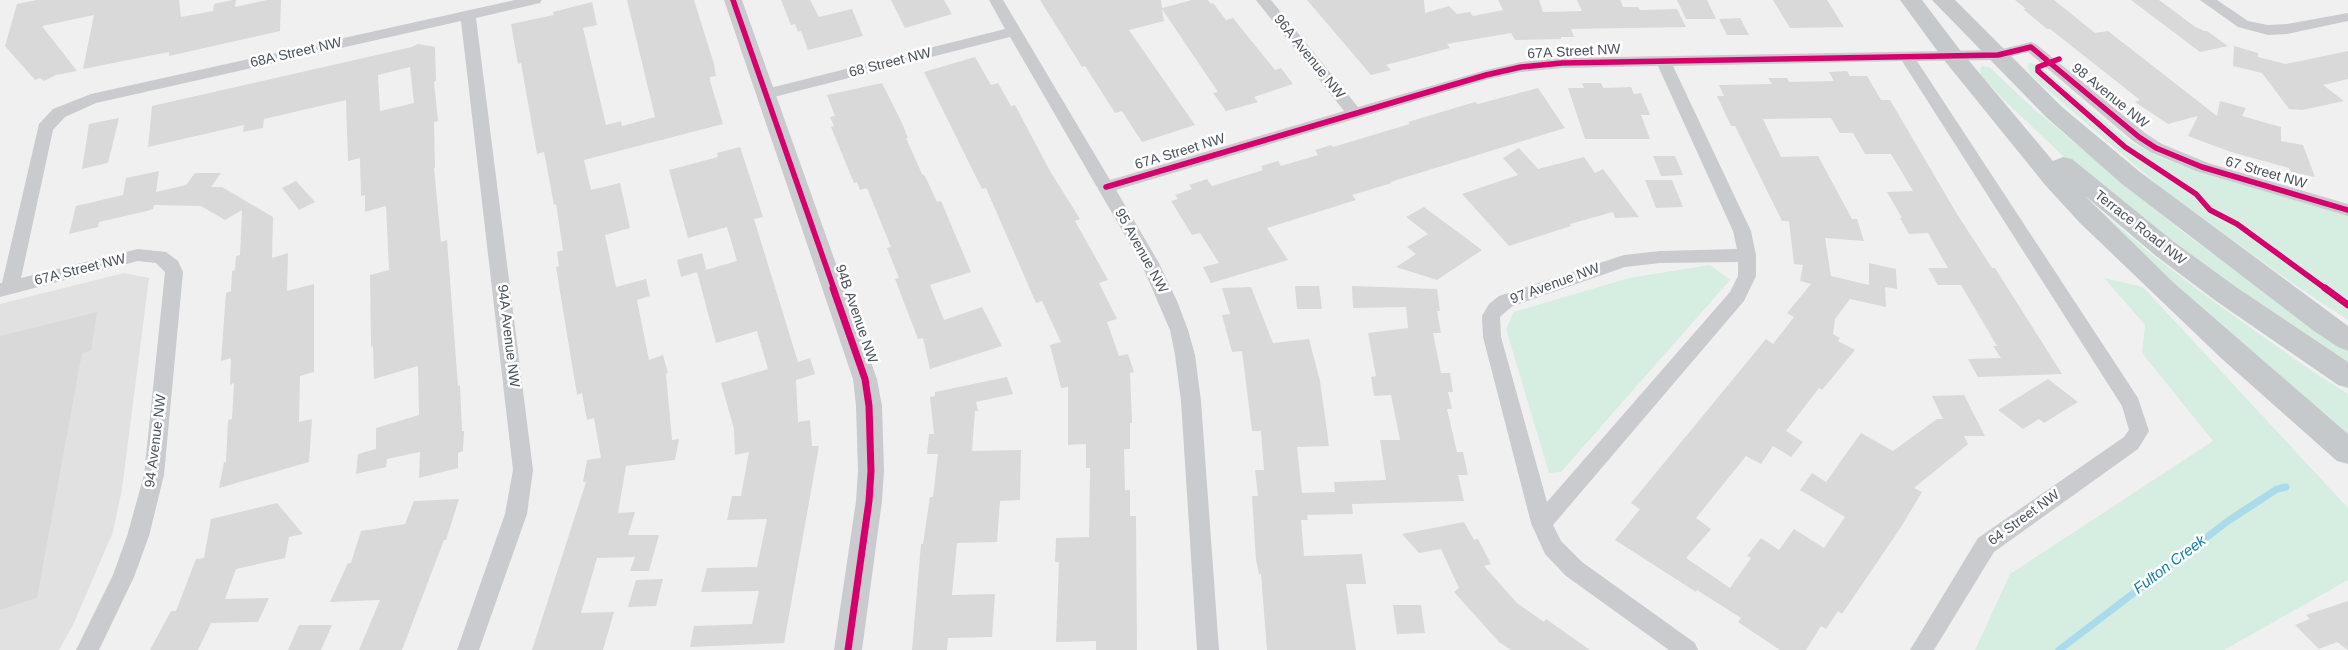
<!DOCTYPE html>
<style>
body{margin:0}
canvas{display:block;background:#f0f0f0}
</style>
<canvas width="2348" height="650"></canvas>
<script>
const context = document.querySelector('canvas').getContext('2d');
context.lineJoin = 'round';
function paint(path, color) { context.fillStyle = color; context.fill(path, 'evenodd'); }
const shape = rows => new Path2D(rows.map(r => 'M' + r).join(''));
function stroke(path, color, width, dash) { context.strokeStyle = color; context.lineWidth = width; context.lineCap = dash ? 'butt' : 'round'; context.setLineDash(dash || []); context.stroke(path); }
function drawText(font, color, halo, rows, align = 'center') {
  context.font = font + ' Helvetica,sans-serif'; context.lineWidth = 5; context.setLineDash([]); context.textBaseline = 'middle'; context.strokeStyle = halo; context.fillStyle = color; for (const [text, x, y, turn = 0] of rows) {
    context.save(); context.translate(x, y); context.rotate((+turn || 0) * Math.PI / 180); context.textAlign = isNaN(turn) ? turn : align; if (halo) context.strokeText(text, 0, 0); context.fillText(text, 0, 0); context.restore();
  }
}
const education = shape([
 [124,273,149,278,122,489,113,532,73,625,59,650,0,650,0,304]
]);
const green = shape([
 [2029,63,2038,65,2130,142,2159,157,2188,168,2348,214,2348,320,2292,283,2165,191,2042,85,2030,73,2028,66],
 [1983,66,1989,67,2034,109,2184,233,2348,351,2348,368,2175,248,2064,157,2003,99,1981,75,1980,68],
 [2089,201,2151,254,2213,301,2306,367,2348,394,2348,439,2216,326],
 [1710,265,1730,280,1561,472,1549,473,1506,329,1514,312,1629,278],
 [2104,278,2143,287,2348,508,2348,580,2224,650,1975,650,2010,574,2213,441,2142,353,2145,325]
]);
const stream = shape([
 [2059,650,2228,521,2277,489,2286,487]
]);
const building = shape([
 [37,0,179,0,181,17,213,11,214,4,233,0,236,0,235,7,267,0,281,0,280,31,169,56,169,52,83,69,94,15,42,26,77,71,56,75,44,81,40,78,35,80,5,46,17,4],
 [627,0,694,0,714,64,716,76,710,77,710,81,723,124,584,160,591,190,620,183,630,228,605,235,616,287,646,279,650,296,637,300,649,360,663,355,668,373,666,374,672,440,679,439,675,460,626,466,618,513,635,512,628,535,659,535,649,571,630,571,635,557,597,558,581,613,614,612,603,650,532,650,586,482,583,482,587,460,601,458,594,418,587,420,582,393,577,395,556,267,559,266,557,252,563,250,556,204,554,205,544,152,537,154,521,63,518,64,511,24,554,15,553,12,592,2,597,25,583,28,606,125,621,121,622,126,655,117],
 [781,0,810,0,819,17,852,9,863,36,808,50,801,31,798,32,795,24,791,25],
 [891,0,944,0,952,14,905,28],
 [1040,0,1161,0,1162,8,1192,0,1208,0,1211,4,1213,3,1226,20,1233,18,1275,70,1281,68,1293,84,1254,97,1258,102,1226,111,1213,93,1218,92,1162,9,1164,21,1129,30,1195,125,1142,142,1122,111,1115,113,1085,66,1082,67],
 [1307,0,1424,0,1425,13,1449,6,1457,14,1470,12,1473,16,1503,10,1498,0,1539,0,1543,12,1582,11,1577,0,1620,0,1623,7,1638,7,1640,10,1677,9,1686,27,1571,29,1574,37,1561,37,1561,39,1515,40,1511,33,1447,44,1450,48,1386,65,1391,70,1371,75],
 [1677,0,1707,0,1716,19,1686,19],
 [1773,0,1827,0,1844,27,1790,28],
 [2015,0,2054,0,2095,33,2108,31,2217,116,2220,101,2246,108,2242,116,2281,127,2281,141,2303,145,2315,177,2291,172,2289,168,2231,152,2188,136,2198,116,2168,124,2135,102,2140,100,2050,29,2047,29,2023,9,2026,9],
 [2131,0,2159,0,2194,26,2204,31,2207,31,2228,46,2200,52],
 [1740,18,1749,35,1727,35,1719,19],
 [418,44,435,47,436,81,434,82,438,121,434,122,435,168,434,168,441,242,447,240,458,386,460,385,462,431,464,431,463,451,458,453,458,468,419,478,420,452,387,459,386,467,356,474,358,454,376,449,376,428,419,415,418,366,374,379,373,346,371,347,370,275,389,270,386,206,365,212,365,195,361,196,360,158,348,161,346,100,264,119,263,128,243,132,244,125,148,147,152,106,412,47],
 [410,67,414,103,380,111,378,75],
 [2234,46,2258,53,2258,57,2286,64,2348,51,2348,79,2323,85,2344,101,2302,110,2289,109,2262,73,2233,66],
 [975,57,991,85,998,83,1011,106,1015,105,1050,171,1080,219,1075,221,1108,280,1099,283,1117,319,1107,322,1119,356,1128,354,1134,372,1130,373,1132,423,1130,423,1130,449,1124,449,1125,490,1130,490,1130,516,1136,516,1137,650,1096,650,1096,641,1056,642,1059,562,1055,562,1056,538,1089,537,1090,468,1086,468,1086,444,1068,445,1068,387,1061,388,1050,345,1061,342,1042,301,1036,303,986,188,982,189,924,72],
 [1847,71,1850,76,1867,76,1881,100,1890,100,1957,214,1992,268,1995,268,2062,374,1978,377,1968,359,2001,358,1993,346,1997,346,1961,285,1938,285,1928,268,1948,268,1928,233,1909,234,1900,218,1902,218,1887,192,1913,191,1891,154,1865,154,1853,133,1840,133,1831,118,1763,119,1781,157,1818,156,1852,219,1857,219,1864,241,1825,238,1831,276,1869,285,1869,263,1896,269,1897,289,1885,287,1886,307,1850,299,1835,319,1833,334,1840,338,1838,341,1855,350,1822,390,1819,388,1786,431,1803,442,1791,457,1773,446,1761,464,1746,456,1696,518,1711,529,1686,558,1730,588,1751,558,1747,556,1761,538,1779,550,1794,529,1824,548,1845,517,1800,490,1812,473,1826,482,1861,433,1893,451,1937,419,1943,419,1932,396,1964,395,1985,436,1964,436,1968,444,1914,488,1922,492,1901,527,1842,614,1838,611,1826,629,1821,626,1806,650,1780,650,1738,622,1741,618,1697,590,1696,592,1615,540,1640,509,1631,503,1766,339,1773,344,1794,317,1787,313,1811,284,1800,281,1803,265,1794,264,1789,221,1782,221,1735,126,1731,126,1717,96,1724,96,1719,85,1772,84,1768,78,1787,78,1789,82,1834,81,1829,72],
 [882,83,902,123,908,138,906,138,922,174,925,176,937,202,941,201,971,272,930,285,944,320,982,307,1002,346,930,369,923,338,918,339,895,279,899,278,887,248,891,247,867,188,860,190,857,182,854,183,831,127,834,126,830,117,835,116,827,95],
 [1582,83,1601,83,1603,88,1631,87,1634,94,1641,93,1650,115,1641,115,1650,139,1585,139,1568,88,1584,88],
 [1538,88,1565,128,1390,182,1392,183,1352,195,1356,200,1267,228,1288,260,1211,283,1203,267,1219,263,1200,233,1192,235,1171,201,1178,199,1175,195,1192,189,1189,185,1207,179,1212,186,1263,170,1261,166,1278,161,1281,166,1318,155,1315,150,1331,145,1333,147,1410,124,1408,122,1475,102,1478,104],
 [119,118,108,163,82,169,89,124],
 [740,147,763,217,754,219,798,362,810,358,815,374,796,380,798,422,810,420,812,446,819,446,784,643,690,647,694,626,752,624,759,591,701,592,707,568,757,567,767,519,727,520,732,496,741,496,749,452,735,455,734,429,721,383,768,369,757,331,716,343,697,272,681,277,677,260,702,253,706,269,702,271,737,261,727,227,688,238,669,170,718,157,717,153],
 [1519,148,1538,169,1584,157,1595,173,1603,169,1639,217,1615,218,1613,212,1570,224,1571,226,1509,246,1462,194,1518,175,1503,158],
 [1653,156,1675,156,1683,175,1661,176],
 [159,171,156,192,186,185,195,173,221,173,211,187,222,187,273,217,272,258,288,253,287,291,314,284,314,372,300,376,299,422,312,419,309,462,219,488,224,462,226,462,228,420,232,419,234,383,230,385,231,358,221,361,226,293,231,291,232,271,235,270,236,256,240,255,242,210,225,220,201,206,154,205,153,209,147,211,99,222,98,227,69,234,76,206,123,195,126,178],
 [1645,180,1672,180,1683,207,1656,208],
 [296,181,315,202,299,210,282,188],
 [1424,207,1482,250,1437,280,1396,267,1416,254,1407,247,1428,234,1406,217],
 [1295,286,1319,286,1322,309,1297,309],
 [1352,286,1437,289,1440,311,1437,311,1441,333,1433,333,1441,373,1450,373,1453,392,1448,392,1452,409,1447,409,1457,452,1463,452,1468,475,1458,475,1464,501,1352,504,1353,514,1307,515,1308,520,1301,520,1304,556,1362,554,1366,584,1346,584,1356,650,1267,650,1261,574,1259,574,1256,560,1252,496,1258,496,1255,470,1264,470,1261,431,1252,431,1242,351,1232,352,1222,315,1230,314,1222,288,1251,287,1273,343,1309,339,1320,381,1329,446,1297,447,1302,493,1335,492,1334,482,1386,480,1380,440,1400,440,1391,395,1374,396,1371,377,1376,376,1368,333,1408,328,1406,307,1353,308],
 [97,312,91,351,82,353,37,598,0,610,0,336],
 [1007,377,1013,394,976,402,978,411,975,411,972,451,1021,450,1020,500,1000,501,997,542,957,543,952,595,995,594,992,637,948,638,947,650,912,650,921,544,923,544,930,497,933,497,938,454,927,454,929,434,934,434,930,397,935,396,935,392],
 [2048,379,2078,402,2044,423,2039,419,2023,429,1998,410],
 [459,499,446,540,444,540,402,650,359,650,380,600,330,602,348,563,351,563,361,531,405,524,414,501],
 [277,503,303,534,289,537,285,558,236,569,225,599,269,598,258,622,211,623,198,650,150,650,171,611,176,611,196,559,204,558,211,519],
 [1464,522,1474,540,1478,539,1491,564,1484,566,1517,603,1544,622,1546,619,1590,650,1511,650,1499,642,1454,592,1459,588,1441,549,1419,553,1402,534],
 [663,579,656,606,628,607,636,580],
 [2348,601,2348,650,2337,642,2319,649,2295,625,2310,619,2306,615],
 [1393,605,1421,605,1425,633,1397,634],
 [299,625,332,625,321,650,288,650]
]);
const minor = shape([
 [515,0,542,0,540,3,476,18,533,470,527,514,479,650,457,650,505,514,513,470,461,21,96,103,65,117,53,130,21,278,138,249,166,252,178,261,183,272,164,475,149,536,134,577,99,650,76,650,113,575,127,536,144,475,165,272,156,263,138,261,0,297,0,283,2,283,39,124,53,109,91,94,515,0],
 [989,0,1003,0,1110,180,1344,111,1256,0,1271,0,1358,107,1486,70,1521,62,1562,58,1998,50,2031,42,2036,44,2145,133,2162,144,2208,163,2348,204,2348,216,2196,171,2150,152,2133,141,2028,52,1998,60,1917,61,2138,398,2149,431,2138,449,1994,552,1934,650,1910,650,1978,538,2124,437,2129,430,2122,406,1902,61,1673,66,1751,231,1756,255,1756,276,1744,301,1553,525,1561,541,1582,562,1695,643,1698,650,1669,650,1566,576,1545,554,1531,523,1483,337,1482,316,1489,304,1499,296,1624,255,1660,251,1737,249,1733,231,1658,66,1562,68,1521,72,1489,79,1116,190,1159,263,1177,301,1188,330,1195,355,1201,401,1219,650,1197,650,1181,401,1175,355,1170,330,1141,263,1010,37,766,99,760,98,758,94,760,90,766,89,1005,29,989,0],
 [1738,262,1738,276,1730,292,1547,502,1501,337,1500,317,1503,314,1513,306,1625,267,1660,263,1738,262],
 [2200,0,2217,0,2248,21,2268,25,2287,24,2348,13,2348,21,2287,34,2268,35,2238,27,2200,0]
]);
const tertiary = shape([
 [724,0,742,0,877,379,882,406,884,471,882,501,862,650,834,650,856,501,858,471,856,406,853,379,724,0]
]);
const primary = shape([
 [1900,0,1922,0,1960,50,2053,161,2063,157,2072,159,2174,242,2236,287,2348,362,2348,388,2338,385,2216,301,2156,256,2084,195,2175,284,2348,434,2348,464,2337,461,2222,359,2080,223,2046,186,1944,60,1900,0],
 [1932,0,1955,0,2062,107,2140,172,2348,326,2348,351,2338,347,2314,331,2122,184,2046,117,1932,0]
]);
const cyclewayFar1 = shape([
 [733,0,834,289],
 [2059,59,2038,67,2038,71,2125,147,2196,194,2210,210,2237,224,2326,289],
 [1106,187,1486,75,1521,67,1562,63,1998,55,2031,47,2139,137,2156,148,2202,167,2348,210]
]);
const cycleway = shape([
 [833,288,865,379,869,406,871,471,869,501,848,650],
 [2325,288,2348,305]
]);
const streetNames = [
 ["67A Street NW",1574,52,-3],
 ["68A Street NW",296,53,-13],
 ["96A Avenue NW",1309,57,51],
 ["68 Street NW",890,63,-14],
 ["98 Avenue NW",2110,96,39],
 ["67A Street NW",1180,152,-17],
 ["67 Street NW",2266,173,16],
 ["Terrace Road NW",2140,228,38],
 ["95 Avenue NW",1141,251,61],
 ["67A Street NW",80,270,-14],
 ["97 Avenue NW",1555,284,-20],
 ["94B Avenue NW",856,314,71],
 ["94A Avenue NW",508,336,83],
 ["94 Avenue NW",156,441,-83],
 ["64 Street NW",2024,518,-36]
];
const waterNames = [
 ["Fulton Creek",2170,565,-37]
];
paint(education, '#e2e1e2');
paint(green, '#d5eee1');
stroke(stream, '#abdaea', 7);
paint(building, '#d9d9da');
paint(minor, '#cacbce');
paint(tertiary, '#cacbce');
paint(primary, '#c6c9cc');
stroke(cyclewayFar1, '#d6006c', 5.5);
stroke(cycleway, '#d6006c', 7);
drawText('14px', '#48515c', '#fff', streetNames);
drawText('italic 15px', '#127da4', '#fff', waterNames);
</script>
